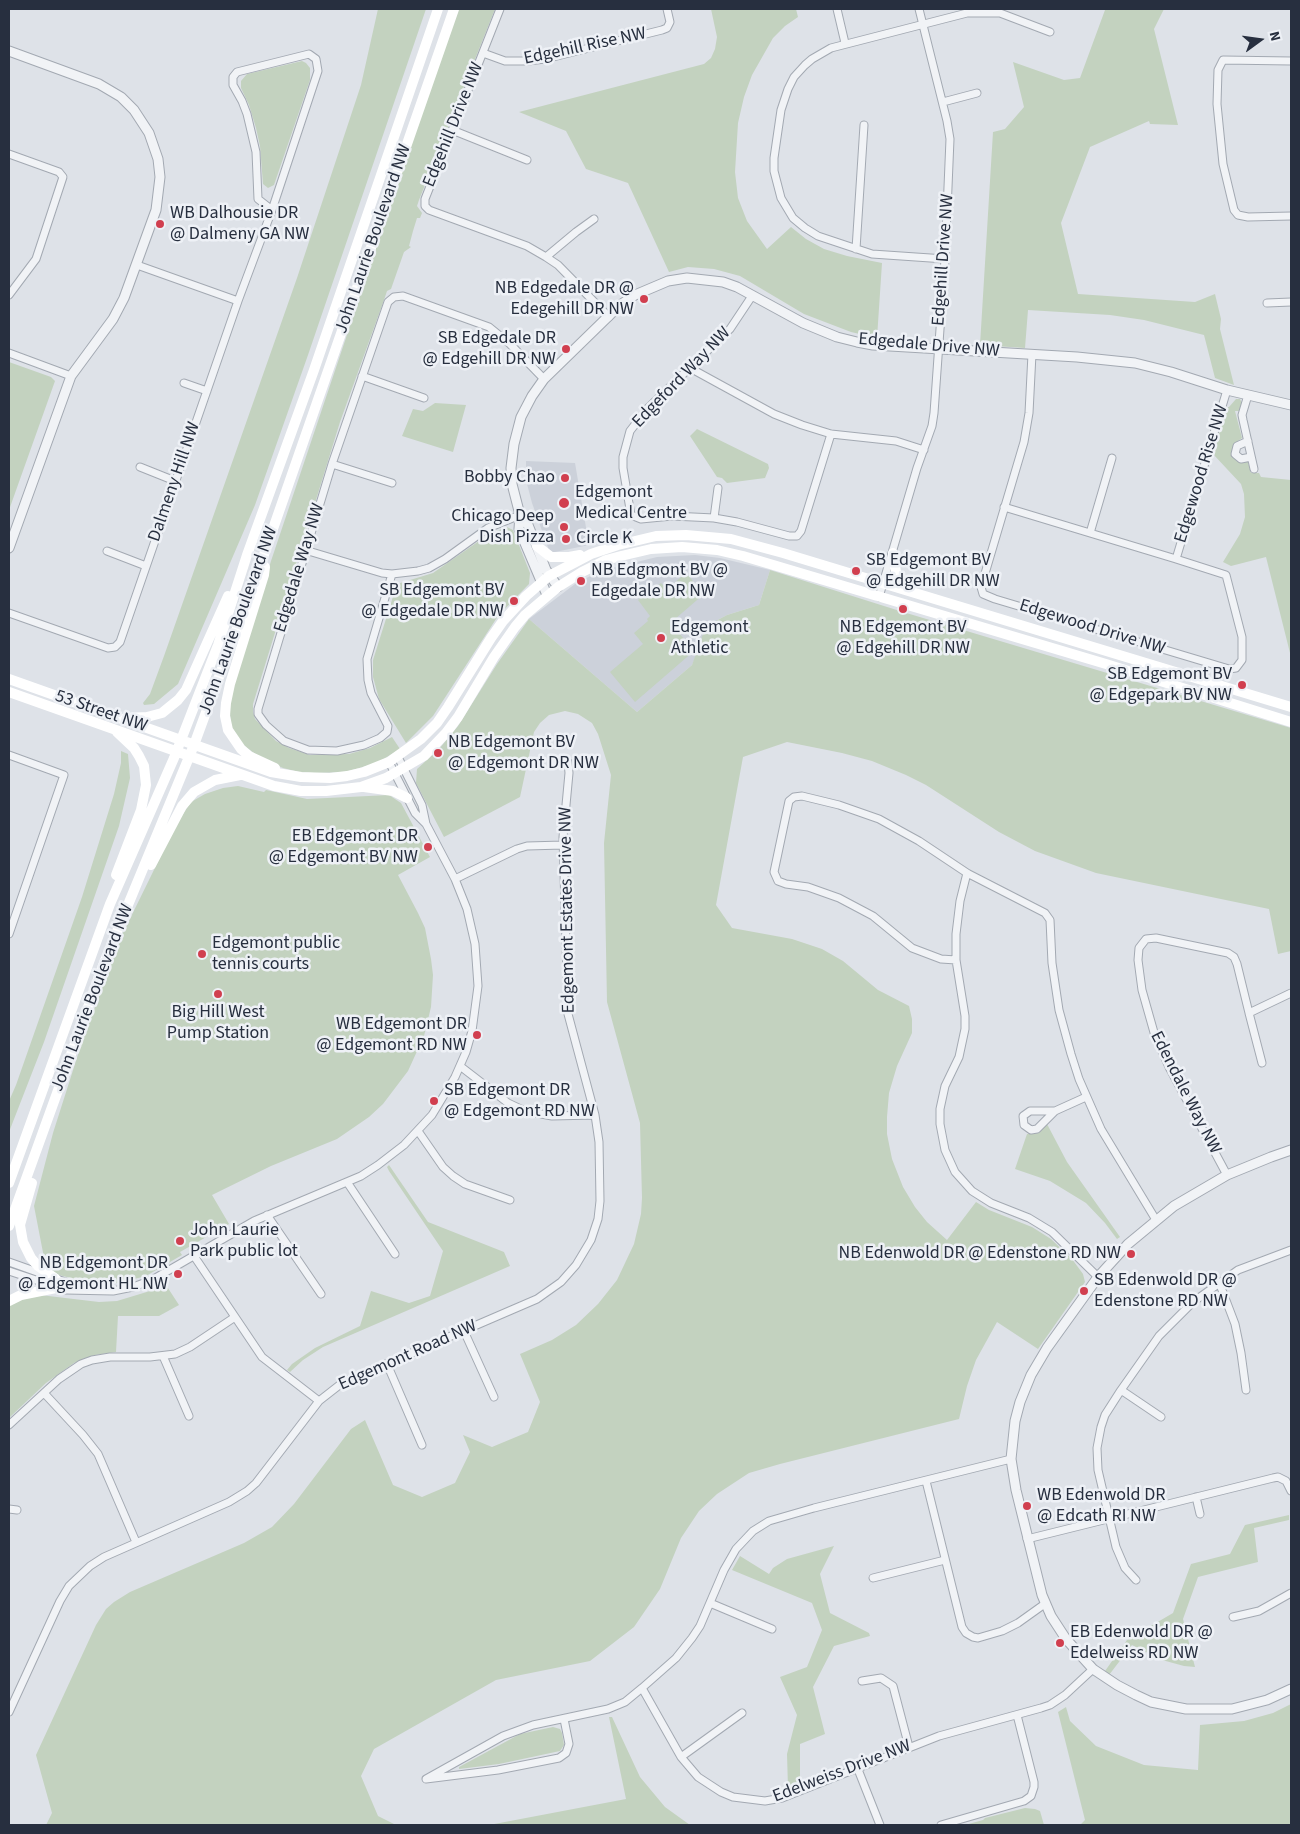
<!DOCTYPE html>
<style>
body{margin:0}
#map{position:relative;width:1300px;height:1834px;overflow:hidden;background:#dee2e8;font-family:"Source Sans 3",sans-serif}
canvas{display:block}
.frame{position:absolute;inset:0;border:10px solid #272f3f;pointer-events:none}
.north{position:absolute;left:1235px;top:15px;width:50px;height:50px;-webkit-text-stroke:4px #eef1f6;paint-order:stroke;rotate:76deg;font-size:14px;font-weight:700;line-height:20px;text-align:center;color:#272f3f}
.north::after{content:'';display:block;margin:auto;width:18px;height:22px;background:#272f3f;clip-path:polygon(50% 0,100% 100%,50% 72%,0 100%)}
</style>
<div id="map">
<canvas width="1300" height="1834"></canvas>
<div class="frame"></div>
<div class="north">N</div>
</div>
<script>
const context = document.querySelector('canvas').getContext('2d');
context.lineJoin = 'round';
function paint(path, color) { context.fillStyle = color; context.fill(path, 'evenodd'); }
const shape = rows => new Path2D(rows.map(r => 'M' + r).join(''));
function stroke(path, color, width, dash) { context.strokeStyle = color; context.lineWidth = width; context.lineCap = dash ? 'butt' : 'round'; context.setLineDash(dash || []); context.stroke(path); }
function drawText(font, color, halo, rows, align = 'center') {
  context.font = font + ' "Source Sans 3",sans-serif'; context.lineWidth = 5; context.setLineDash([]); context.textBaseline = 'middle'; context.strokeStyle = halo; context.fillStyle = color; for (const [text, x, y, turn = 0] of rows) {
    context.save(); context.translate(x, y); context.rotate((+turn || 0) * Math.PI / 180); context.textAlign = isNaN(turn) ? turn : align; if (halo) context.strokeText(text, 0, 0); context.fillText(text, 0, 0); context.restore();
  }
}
const built = shape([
 [526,461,575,463,589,545,550,553,532,503,526,480],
 [695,555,720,558,770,570,759,605,727,615,712,623,692,665,637,712,529,619,575,584,600,571,657,557]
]);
const green = shape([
 [378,9,426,9,308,355,255,505,178,684,154,704,144,705,143,703,150,694,164,656,297,278,361,85],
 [459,9,495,9,419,200,417,206,422,213,420,218,417,218,413,231,409,246,411,247,404,252,391,289,387,291,384,300,340,422,253,704,253,712,255,719,276,741,289,748,310,755,349,754,370,748,392,737,400,749,377,763,345,772,314,773,299,772,283,768,261,758,243,745,231,726,229,701,271,561,440,58],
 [711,9,796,9,798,17,785,26,773,38,752,75,744,97,738,123,735,172,738,198,747,221,767,249,791,227,806,239,824,249,847,256,882,263,877,338,851,332,804,314,740,276,714,269,688,267,669,272,628,183,586,169,566,131,519,112,704,64,711,58,715,49,717,37],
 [1102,9,1164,9,1154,29,1178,125,1150,124,1149,121,1090,147,1061,223,1078,294,1195,302,1215,294,1221,319,1220,329,1234,385,1215,378,1204,335,1144,320,1110,315,1028,310,1025,348,980,345,993,132,1005,129,1024,107,1013,62,1064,80,1080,78,1105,10],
 [302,61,306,63,310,68,310,80,274,185,268,188,263,184,260,146,256,128,249,105,241,88,241,81,247,74],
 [9,362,51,377,55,381,9,510],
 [1236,399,1240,399,1242,403,1240,411,1235,411,1242,438,1233,445,1233,454,1242,462,1248,462,1251,473,1259,473,1261,477,1291,480,1291,657,1266,557,1231,566,1223,562,1240,534,1245,517,1244,494,1241,484,1213,454,1227,407,1229,407],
 [435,403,466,405,453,452,402,436,413,409,423,411],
 [697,429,768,464,769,468,765,478,727,483,722,478,717,477,690,436],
 [507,527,513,530,530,573,529,584,498,616,433,716,406,743,379,699,373,677,373,660,397,584,433,573,489,534],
 [770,570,903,612,1291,728,1291,951,1278,954,1269,909,1096,873,1035,851,999,832,926,785,906,775,872,761,842,753,787,742,743,757,716,905,732,928,792,939,822,949,843,961,878,990,909,1006,912,1019,912,1033,897,1066,889,1093,887,1117,887,1134,892,1159,903,1187,915,1207,927,1222,947,1240,976,1202,989,1210,1032,1227,1051,1239,1072,1259,1083,1274,1085,1282,1038,1349,997,1322,976,1360,967,1386,959,1419,780,1464,749,1473,717,1494,699,1511,681,1538,660,1589,634,1627,590,1661,496,1680,374,1749,361,1776,378,1816,396,1825,46,1825,52,1813,36,1755,96,1625,106,1609,114,1602,130,1592,244,1543,272,1527,294,1504,351,1429,365,1420,393,1485,422,1497,455,1483,470,1452,463,1435,492,1447,528,1432,540,1402,520,1354,552,1340,576,1325,598,1304,617,1280,634,1244,641,1214,642,1198,640,1123,607,1002,604,843,611,775,598,734,592,723,578,714,565,711,549,715,540,723,534,732,520,797,444,837,416,783,417,769,439,749,458,726,497,664,529,619,637,712,692,665,703,634,712,623,727,615,759,605],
 [686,573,704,594,675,619,678,623,674,627,694,651,635,702,610,672,643,644,634,633,648,621,647,619,650,616,638,600,654,586,656,587,661,583,667,589],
 [121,751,128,754,130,778,119,826,44,1042,9,1132,9,1101,16,1085,82,897,114,794,121,763],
 [238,786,264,792,266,790,307,799,389,795,401,803,430,857,398,875,418,913,425,928,431,959,433,975,431,1007,424,1036,408,1071,383,1104,369,1117,337,1139,271,1166,212,1195,229,1224,180,1252,182,1255,146,1276,118,1283,90,1283,59,1275,46,1268,34,1206,53,1133,82,1042,121,937,177,823,191,802,205,794,223,788],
 [1047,1124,1067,1162,1120,1237,1117,1239,1105,1223,1086,1203,1050,1181,1015,1169,1027,1134,1039,1133],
 [389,1165,428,1222,504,1252,510,1266,323,1347,303,1360,290,1372,287,1370,292,1364,315,1348,360,1326,371,1291,409,1303,430,1296,443,1251,389,1171,387,1167],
 [164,1282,179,1305,159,1316,118,1316,116,1352,95,1355,74,1363,46,1383,9,1418,9,1306,16,1301,40,1295,99,1302,117,1301,150,1291],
 [1289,1515,1289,1520,1254,1528,1258,1562,1198,1577,1183,1619,1195,1667,1184,1666,1162,1660,1132,1645,1109,1675,1105,1671,1127,1640,1173,1613,1191,1564,1230,1554,1245,1525],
 [834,1546,820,1574,830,1613,869,1633,870,1636,834,1646,813,1687,825,1734,800,1744,800,1783,788,1788,787,1754,797,1715,780,1677,807,1667,822,1630,812,1603,732,1570,740,1556,769,1574,773,1568,787,1559],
 [1291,1704,1291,1825,1080,1825,1085,1820,1058,1712,1066,1707,1070,1721,1096,1746,1144,1765,1198,1770,1200,1725,1244,1721,1273,1713],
 [609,1717,612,1717,640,1777,665,1807,690,1825,489,1825,626,1799],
 [553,1727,560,1729,562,1733,564,1745,560,1751,499,1764,459,1769,459,1767,520,1734],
 [1025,1808,1035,1809,1040,1811,1044,1825,965,1825,983,1820,985,1818]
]);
const minor = shape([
 [500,9,425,199,425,206,429,210,527,246,546,257,558,265,609,317],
 [837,9,845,43],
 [483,53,505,61,528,61,545,59,662,30,667,28,670,22,667,9],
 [1291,61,1223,60,1218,70,1217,104,1223,164,1234,210,1238,215,1248,217,1291,216],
 [943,102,977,93],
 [452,130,527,160],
 [9,154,59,172,63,177,36,259,9,295],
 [856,249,864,125],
 [546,257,576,232,594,219],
 [945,259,872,254,818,236,805,228,793,218,781,198,774,171,774,158,781,110,788,89,794,77,805,65,812,59,831,48,967,13,1000,13,1050,32],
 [137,265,238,301],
 [752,296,730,329,648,408,630,431,623,457,623,468,631,515,641,519,672,516,714,518,737,522,789,536,797,536,801,531,831,434],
 [1267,303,1291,302],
 [9,353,71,376],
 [1032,354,1029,413,1024,442,981,587,983,594,995,599,1229,669,1236,668,1242,660,1242,637,1226,575,1176,559],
 [690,368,774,414,802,425,831,434,896,441,924,450],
 [362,376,424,398],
 [184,383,207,391],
 [1248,395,1242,415,1243,420,1254,469],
 [1248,441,1237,446,1235,454,1241,459,1251,457],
 [332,464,392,483],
 [140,467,175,481],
 [1004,507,1176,559,1227,390],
 [714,518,718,488],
 [1090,533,1112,458],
 [305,550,382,573,392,574,418,571,429,568,445,559,488,528,520,515],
 [107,551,146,566],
 [392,574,367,659,368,680,371,693,388,726,387,732,380,738,364,745,337,751,308,750,284,741,266,725,258,714,258,709,332,464,388,302,394,297,403,296,489,327,510,344,544,379],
 [879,597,917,468,932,426,934,413,945,259,950,139,947,121,919,9],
 [9,613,108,648,115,647,120,642,238,301,272,210,318,71,316,59,309,54,237,72,233,77,233,85,242,101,247,114,256,152,258,199,272,210],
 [9,755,64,775,9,934],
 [398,757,422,805,426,824],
 [568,762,569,773,563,837,568,1014,595,1115],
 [967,873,960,901,956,934,956,960,965,1016,965,1029,959,1057,945,1086,940,1109,940,1124,945,1150,955,1172,972,1191,991,1203,1029,1218,1052,1232,1098,1277],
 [455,879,517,849,527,846,563,845],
 [956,960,941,959,912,948,873,916,839,898,808,887,786,884,778,881,774,872,789,801,794,797,802,796,839,805,879,819,919,841,967,873,1045,913,1050,920,1052,963,1059,1010,1071,1054,1079,1079,1101,1129,1156,1220],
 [1249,1013,1262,1063],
 [1055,1111,1030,1111,1023,1116,1024,1125,1031,1130,1037,1129,1055,1111,1086,1097],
 [418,1131,443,1167,453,1176,465,1184,510,1200],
 [1227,1175,1169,1067,1155,1036,1142,990,1138,960,1139,948,1146,939,1156,938,1228,953,1234,957,1237,964,1249,1013,1291,993],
 [347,1182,395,1254],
 [267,1215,321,1294],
 [194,1256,262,1357,319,1401],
 [9,1262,68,1283,78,1290],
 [9,1271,66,1290,113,1291,133,1287,152,1280,254,1221,361,1176,378,1165,404,1145,432,1115,455,1077,466,1052,472,1031,478,986,475,944,467,909,455,879,426,824,415,813,389,762],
 [1219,1282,1235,1324,1241,1353,1246,1390],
 [464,1331,494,1397],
 [163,1356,189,1416],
 [387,1364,422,1445],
 [1121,1390,1161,1417],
 [44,1393,83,1435,98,1454,136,1542],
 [9,1425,59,1379,81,1364,92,1360,110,1357,150,1357,175,1354,190,1347,235,1317],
 [1011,1459,814,1508,769,1521,753,1531,736,1549,724,1570,700,1626,692,1638,676,1658,642,1688,681,1757,698,1777,721,1792,733,1797,765,1801,782,1798,939,1736,1041,1708,1050,1705,1065,1695,1093,1669],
 [926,1481,962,1627,966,1633,973,1637,978,1638,1002,1631,1018,1623,1046,1603],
 [1196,1497,1200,1514],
 [9,1509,17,1510],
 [1027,1539,1273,1478,1278,1477,1286,1481,1291,1491],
 [873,1578,945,1560],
 [1136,1580,1125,1568,1116,1547,1098,1470,1097,1448,1101,1427,1105,1415,1121,1390,1159,1336,1193,1302,1238,1270,1291,1250],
 [710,1603,772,1629],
 [1233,1617,1259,1611,1291,1593],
 [862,1681,881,1678,893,1686,909,1747],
 [9,1712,60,1601,69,1586,90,1566,104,1557,229,1502,247,1491,256,1483,319,1401,342,1383,537,1299,561,1282,576,1265,591,1240,598,1219,600,1201,599,1142,595,1115,552,1116,525,1111,508,1103,460,1066],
 [564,1719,569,1744,566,1753,559,1758,498,1770,426,1779,503,1736,533,1725,608,1709,625,1702,642,1688],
 [681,1757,742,1713],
 [857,1767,880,1825],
 [941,1825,1024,1801,1031,1796,1034,1787,1034,1782,1017,1715]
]);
const tertiary = shape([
 [9,51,99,84,121,97,134,110,149,133,158,159,160,177,156,210,124,298,113,319,71,376,9,548],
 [520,515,528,525,546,570,558,587],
 [547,595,519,529,520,515,512,484,511,468,514,444,521,417,532,396,544,379,620,305,635,295,668,281,687,278,723,282,737,287,803,323,837,337,857,342,873,345,1077,357,1135,363,1171,372,1227,390,1291,405],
 [1291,1150,1271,1157,1227,1175,1174,1206,1128,1244,1098,1277,1047,1348,1031,1375,1020,1402,1015,1421,1011,1459,1016,1490,1042,1595,1051,1616,1066,1639,1093,1669,1117,1685,1136,1695,1151,1702,1186,1709,1232,1709,1267,1700,1291,1689]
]);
const secondary = shape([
 [537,546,551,557,569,557,580,555],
 [893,553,896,572,902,581,913,591],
 [265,567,264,575,230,684,226,703,225,716,228,730,241,749,249,756,275,768],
 [9,679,271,772,301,777,330,778,347,776,364,772,389,762,421,739,437,723,448,707,491,638,503,621,526,596,549,576,591,554,618,545,656,536,686,535,731,539,783,553,1291,707],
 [9,692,274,786,301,791,326,791,361,787,386,778,424,756,446,733,458,717,494,657,515,627,525,615,558,587,582,572,606,560,621,556,651,549,682,547,717,550,743,556,1106,664,1291,722],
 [126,718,147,717,162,713,178,700,186,690,228,596],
 [364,787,393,791,407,798],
 [151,865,182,806,194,792,215,780,240,775],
 [116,875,141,810,146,785,144,766,139,756,134,748,117,732],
 [9,1183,110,904,174,758,218,645,247,555,314,370,438,9],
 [32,1183,20,1225,23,1242,31,1258,38,1266,56,1279],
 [9,1226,104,963,194,745,266,549,454,9],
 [9,1301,21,1295,56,1288]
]);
const markers = [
 [160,224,5,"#d13f4f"],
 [644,299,5,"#d13f4f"],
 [566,349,5,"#d13f4f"],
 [565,478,5,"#d13f4f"],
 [564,503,6,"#d13f4f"],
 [564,527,5,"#d13f4f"],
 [566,539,5,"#d13f4f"],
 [856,571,5,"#d13f4f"],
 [581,581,5,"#d13f4f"],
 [514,601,5,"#d13f4f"],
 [903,609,5,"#d13f4f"],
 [661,638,5,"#d13f4f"],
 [1242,685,5,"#d13f4f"],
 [438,753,5,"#d13f4f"],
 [428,847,5,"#d13f4f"],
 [202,954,5,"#d13f4f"],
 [218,994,5,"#d13f4f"],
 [477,1035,5,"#d13f4f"],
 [434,1101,5,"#d13f4f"],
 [180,1241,5,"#d13f4f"],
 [1131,1254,5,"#d13f4f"],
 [178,1274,5,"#d13f4f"],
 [1084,1291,5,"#d13f4f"],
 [1027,1506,5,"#d13f4f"],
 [1060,1643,5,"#d13f4f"]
];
const streetNames = [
 ["Edgehill Rise NW",585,47,-12],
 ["Edgehill Drive NW",454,125,-68],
 ["John Laurie Boulevard NW",374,239,-71],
 ["Edgehill Drive NW",944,260,-86],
 ["Edgedale Drive NW",929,346,5],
 ["Edgeford Way NW",682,378,-46],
 ["Edgewood Rise NW",1202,474,-73],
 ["Dalmeny Hill NW",175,482,-71],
 ["Edgedale Way NW",300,568,-73],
 ["John Laurie Boulevard NW",239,621,-70],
 ["Edgewood Drive NW",1092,628,17],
 ["53 Street NW",101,712,19],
 ["Edgemont Estates Drive NW",568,910,-91],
 ["John Laurie Boulevard NW",93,998,-69],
 ["Edendale Way NW",1185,1093,63],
 ["Edgemont Road NW",408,1356,-24],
 ["Edelweiss Drive NW",842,1772,-21]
];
const poiNames = [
 ["WB Dalhousie DR",170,214],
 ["@ Dalmeny GA NW",170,235],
 ["NB Edgedale DR @",634,289,"right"],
 ["Edegehill DR NW",634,310,"right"],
 ["SB Edgedale DR",556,339,"right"],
 ["@ Edgehill DR NW",556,360,"right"],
 ["Bobby Chao",555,478,"right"],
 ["Edgemont",575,493],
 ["Medical Centre",575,514],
 ["Chicago Deep",554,517,"right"],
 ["Dish Pizza",554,538,"right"],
 ["Circle K",576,539],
 ["SB Edgemont BV",866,561],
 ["@ Edgehill DR NW",866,582],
 ["NB Edgmont BV @",591,571],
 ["Edgedale DR NW",591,592],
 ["SB Edgemont BV",504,591,"right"],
 ["@ Edgedale DR NW",504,612,"right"],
 ["Edgemont",671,628],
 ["Athletic",671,649],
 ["NB Edgemont BV",903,628,"center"],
 ["@ Edgehill DR NW",903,649,"center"],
 ["SB Edgemont BV",1232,675,"right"],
 ["@ Edgepark BV NW",1232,696,"right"],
 ["NB Edgemont BV",448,743],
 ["@ Edgemont DR NW",448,764],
 ["EB Edgemont DR",418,837,"right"],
 ["@ Edgemont BV NW",418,858,"right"],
 ["Edgemont public",212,944],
 ["tennis courts",212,965],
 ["Big Hill West",218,1013,"center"],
 ["Pump Station",218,1034,"center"],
 ["WB Edgemont DR",467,1025,"right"],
 ["@ Edgemont RD NW",467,1046,"right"],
 ["SB Edgemont DR",444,1091],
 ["@ Edgemont RD NW",444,1112],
 ["John Laurie",190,1231],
 ["Park public lot",190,1252],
 ["NB Edenwold DR @ Edenstone RD NW",1121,1254,"right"],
 ["NB Edgemont DR",168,1264,"right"],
 ["@ Edgemont HL NW",168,1285,"right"],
 ["SB Edenwold DR @",1094,1281],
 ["Edenstone RD NW",1094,1302],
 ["WB Edenwold DR",1037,1496],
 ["@ Edcath RI NW",1037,1517],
 ["EB Edenwold DR @",1070,1633],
 ["Edelweiss RD NW",1070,1654]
];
paint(built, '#ccd1da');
paint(green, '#c3d2bf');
stroke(minor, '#a3a9b2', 9);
stroke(tertiary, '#a3a9b2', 11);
stroke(minor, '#f1f3f6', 7);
stroke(tertiary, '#f1f3f6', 9);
stroke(secondary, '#fff', 10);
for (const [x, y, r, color] of markers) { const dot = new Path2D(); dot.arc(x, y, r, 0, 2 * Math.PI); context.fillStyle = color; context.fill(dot); stroke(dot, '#eef1f6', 2); }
drawText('18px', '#272f3f', '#eef1f6', streetNames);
drawText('18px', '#272f3f', '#eef1f6', poiNames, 'left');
</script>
